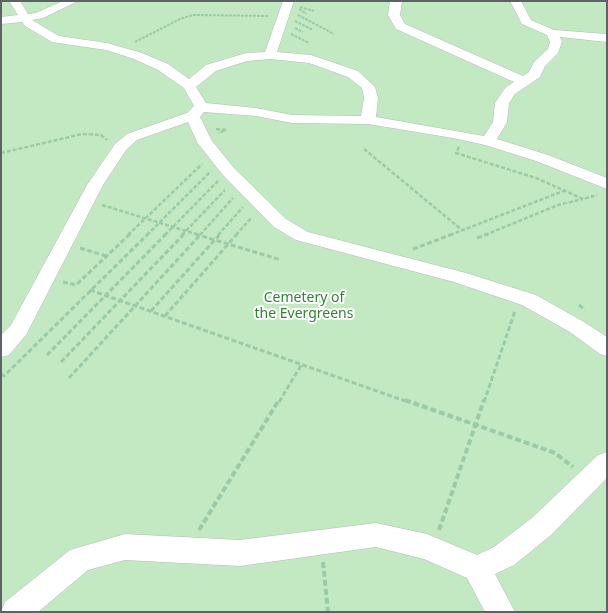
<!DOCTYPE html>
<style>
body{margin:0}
#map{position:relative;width:608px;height:613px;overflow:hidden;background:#f1eee7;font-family:"Noto Sans",sans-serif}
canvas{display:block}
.frame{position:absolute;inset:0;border:2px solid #5e6267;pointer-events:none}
</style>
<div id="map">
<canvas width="608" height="613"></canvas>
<div class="frame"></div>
</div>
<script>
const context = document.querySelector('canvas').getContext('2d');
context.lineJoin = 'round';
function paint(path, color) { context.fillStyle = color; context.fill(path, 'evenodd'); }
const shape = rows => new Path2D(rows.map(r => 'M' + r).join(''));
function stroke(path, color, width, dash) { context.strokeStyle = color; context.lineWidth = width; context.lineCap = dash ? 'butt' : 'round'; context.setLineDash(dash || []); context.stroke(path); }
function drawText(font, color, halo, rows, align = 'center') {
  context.font = font + ' "Noto Sans",sans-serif'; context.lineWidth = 4; context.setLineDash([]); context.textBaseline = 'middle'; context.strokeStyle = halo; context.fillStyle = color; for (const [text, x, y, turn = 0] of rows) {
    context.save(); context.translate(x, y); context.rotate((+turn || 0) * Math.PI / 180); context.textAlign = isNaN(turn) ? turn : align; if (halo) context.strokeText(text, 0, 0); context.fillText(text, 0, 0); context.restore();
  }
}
const green = shape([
 [1,1,607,1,607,612,1,612]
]);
const pathFar3 = shape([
 [300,7,314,11],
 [299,9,307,14],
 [298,15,334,34],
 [295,21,313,30],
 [295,28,303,32],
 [291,34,309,43],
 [135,42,180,19,193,15,268,16]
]);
const pathFar2 = shape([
 [216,129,226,130,218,133],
 [459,147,456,153,536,178,583,199,597,195],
 [364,149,462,230],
 [1,153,82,134,101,135,107,140],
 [102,205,199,235],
 [128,235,202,164],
 [147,235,211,171],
 [165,235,218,181],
 [182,235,225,190],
 [200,235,233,198],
 [218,235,243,207],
 [236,235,252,217],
 [450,235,566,190],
 [485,235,558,205,583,199]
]);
const pathFar1 = shape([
 [195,234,281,260],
 [477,238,488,234],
 [80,248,106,256],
 [413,249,453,234],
 [63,282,76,285,130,234],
 [90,290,408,402],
 [579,305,585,310],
 [151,311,220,234],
 [165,316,237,234],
 [47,355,166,234],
 [61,362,184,234],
 [1,374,4,376,148,234],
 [69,378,201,234],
 [279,402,302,364],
 [484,402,515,311]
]);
const path = shape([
 [405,400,555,453,573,467],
 [199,530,279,400],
 [439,530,484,400],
 [323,562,328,612]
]);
const minor = shape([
 [9,1,20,1,28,14,36,13,63,1,78,1,43,18,32,20,59,36,107,43,142,53,168,64,189,79,206,65,246,53,265,52,283,1,294,1,277,52,311,55,358,71,375,87,378,98,376,117,484,136,493,122,495,103,505,88,514,82,396,29,388,15,390,1,402,1,400,15,405,24,523,76,529,72,534,62,548,49,550,42,547,35,522,24,510,1,521,1,531,20,554,30,607,34,607,42,560,37,562,42,558,53,545,66,540,77,515,94,509,103,507,122,497,139,548,155,607,178,607,189,536,161,485,145,453,138,368,124,292,123,256,116,204,112,200,117,212,141,234,168,286,219,308,232,466,273,536,295,584,322,607,337,607,356,600,354,570,332,522,305,454,282,296,240,274,227,222,174,197,142,188,122,137,140,126,150,103,185,26,335,9,355,1,357,1,335,11,325,87,185,115,144,127,134,187,113,194,106,184,88,158,70,134,59,106,50,52,42,25,26,22,22,1,24,1,17,18,15,9,1],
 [270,59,309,63,348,77,362,88,364,98,361,116,292,115,256,108,206,103,196,87,216,71,247,61,270,59],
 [607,452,607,478,551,535,514,565,495,574,515,612,485,612,467,578,424,559,376,547,240,566,125,560,88,570,38,612,1,612,5,602,70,550,125,534,240,540,376,523,427,534,477,555,494,547,533,517,598,455,607,452]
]);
const parkNames = [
 ["Cemetery of",304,298],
 ["the Evergreens",304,314]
];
paint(green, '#c3e9c3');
stroke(minor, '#b7b9bd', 1);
stroke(pathFar3, '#9bcaa8', 2, [3, 1]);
stroke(pathFar2, '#9bcaa8', 2.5, [4, 2]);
stroke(pathFar1, '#9bcaa8', 3, [5, 2.5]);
stroke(path, '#9bcaa8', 4, [6, 3]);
paint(minor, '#fff');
drawText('14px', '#318334', '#fff', parkNames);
</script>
